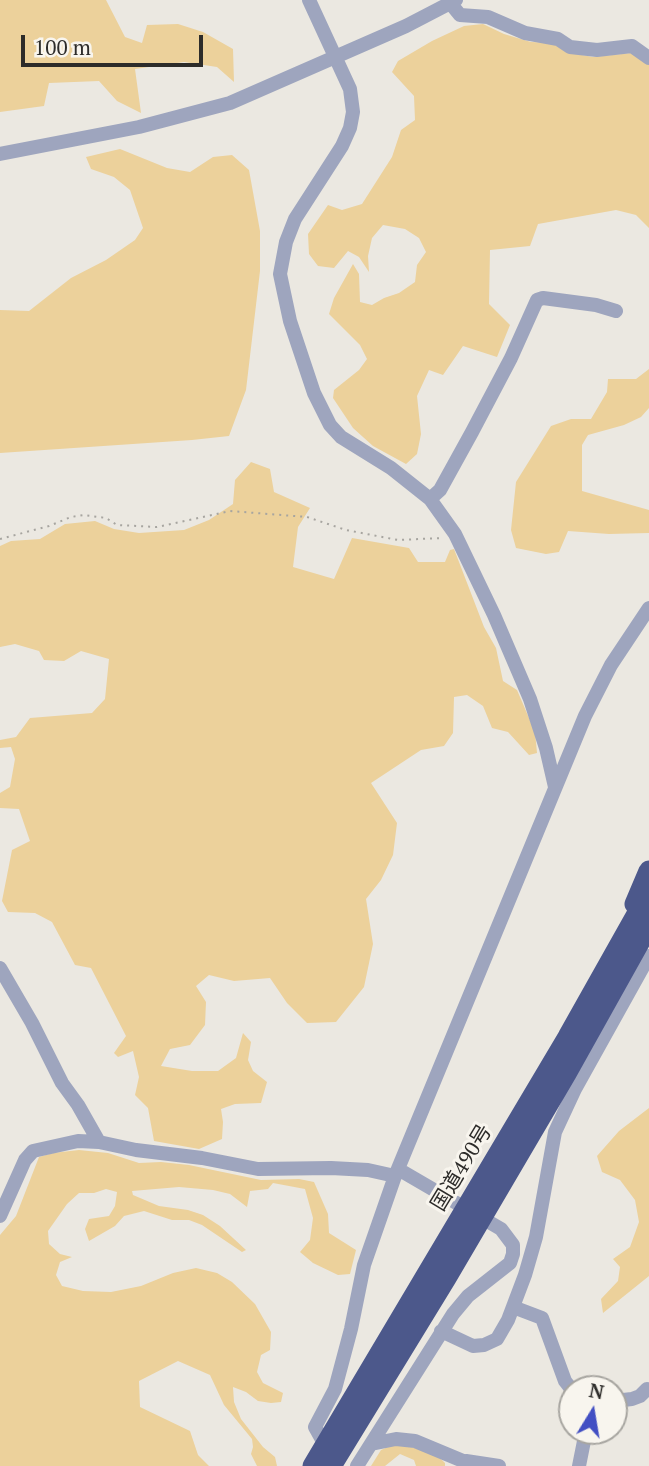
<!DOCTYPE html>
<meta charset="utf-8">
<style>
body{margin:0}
#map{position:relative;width:649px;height:1466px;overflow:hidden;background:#ebe8e1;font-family:"PT Serif",serif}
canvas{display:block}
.north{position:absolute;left:558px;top:1375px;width:70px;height:70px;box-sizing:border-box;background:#f8f5ee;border:2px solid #a7a5a0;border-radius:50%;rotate:11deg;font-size:19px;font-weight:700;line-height:28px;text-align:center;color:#2d2c2a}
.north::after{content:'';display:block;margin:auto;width:24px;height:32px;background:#424fc3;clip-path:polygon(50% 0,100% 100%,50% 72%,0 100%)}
.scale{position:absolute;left:21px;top:35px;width:182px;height:32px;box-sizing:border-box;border:4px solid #2d2c2a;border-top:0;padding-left:9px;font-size:21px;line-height:24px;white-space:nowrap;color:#2d2c2a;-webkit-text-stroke:5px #f8f5ee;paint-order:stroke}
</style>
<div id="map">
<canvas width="649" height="1466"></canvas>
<div class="north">N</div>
<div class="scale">100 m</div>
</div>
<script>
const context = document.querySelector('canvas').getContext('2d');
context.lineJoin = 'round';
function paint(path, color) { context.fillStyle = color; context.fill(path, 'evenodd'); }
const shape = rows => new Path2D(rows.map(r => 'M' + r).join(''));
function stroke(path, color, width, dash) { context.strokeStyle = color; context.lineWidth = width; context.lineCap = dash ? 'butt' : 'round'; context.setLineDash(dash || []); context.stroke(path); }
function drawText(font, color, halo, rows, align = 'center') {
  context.font = font + ' "PT Serif","Noto Sans JP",serif'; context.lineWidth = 6; context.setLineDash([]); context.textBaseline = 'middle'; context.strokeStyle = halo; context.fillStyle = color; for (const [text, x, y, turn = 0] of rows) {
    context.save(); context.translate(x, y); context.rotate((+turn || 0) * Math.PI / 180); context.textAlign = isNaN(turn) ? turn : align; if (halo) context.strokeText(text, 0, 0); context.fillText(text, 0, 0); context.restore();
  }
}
const green = shape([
 [0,0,106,0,125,37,142,43,147,25,178,24,203,32,233,49,234,82,217,67,184,62,135,69,141,113,117,101,99,81,49,83,44,106,0,112],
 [483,24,504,34,531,42,556,43,571,53,593,57,631,53,649,65,649,228,636,215,616,210,538,224,530,246,490,250,489,304,510,325,497,357,463,346,443,375,429,370,417,396,421,434,417,454,406,464,373,446,353,428,333,398,334,390,359,370,367,359,360,345,329,314,334,298,353,264,359,274,360,302,372,305,384,298,399,293,415,282,417,265,426,252,419,238,405,229,383,225,372,238,368,256,369,272,359,257,348,251,334,268,318,266,309,254,308,234,328,205,342,210,362,204,392,157,401,130,415,120,414,96,392,72,398,61,432,41,464,26],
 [120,149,167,168,190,172,213,157,232,155,249,170,260,231,260,271,246,390,229,436,192,440,0,453,0,310,29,311,71,278,106,260,135,240,143,228,130,190,114,177,91,169,86,157],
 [649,369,649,408,641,417,624,425,588,435,582,445,582,491,649,510,649,533,609,534,568,531,559,552,546,554,516,548,511,530,516,482,551,426,571,419,591,419,607,392,608,379,636,379],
 [251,462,270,469,274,492,310,508,298,527,293,567,334,579,352,538,409,548,418,562,445,562,450,550,454,549,484,627,496,648,503,681,517,690,535,732,537,753,529,755,508,732,492,728,483,706,467,695,454,697,453,733,444,746,421,750,371,783,397,823,393,855,381,880,366,899,373,944,364,987,336,1022,307,1023,287,1003,270,978,234,981,209,975,196,986,206,1002,205,1025,190,1045,170,1049,161,1066,192,1071,218,1071,236,1058,243,1033,251,1042,248,1060,253,1071,267,1082,261,1103,235,1104,221,1109,223,1122,222,1139,199,1149,154,1141,148,1108,135,1095,139,1077,133,1051,118,1057,114,1053,126,1036,91,968,75,965,52,922,35,913,8,912,2,901,12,850,30,841,19,809,0,808,0,793,10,787,15,759,11,747,0,748,0,740,16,737,30,718,92,713,105,699,109,659,81,651,64,661,44,660,39,651,15,644,0,647,0,546,11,541,40,539,65,524,95,521,114,529,139,533,184,530,209,520,233,504,235,480],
 [649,1108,649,1276,603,1313,601,1299,618,1281,620,1267,613,1259,630,1247,639,1222,635,1200,620,1180,602,1172,597,1156,619,1131],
 [79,1150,108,1153,139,1163,161,1162,189,1165,261,1180,299,1179,314,1182,328,1214,329,1233,356,1250,350,1274,338,1275,313,1263,300,1252,310,1240,313,1218,305,1189,273,1183,268,1189,250,1191,247,1207,230,1194,213,1190,179,1187,132,1191,133,1195,159,1206,188,1210,203,1215,220,1226,246,1250,242,1252,202,1225,189,1220,172,1220,144,1211,124,1216,115,1226,89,1241,85,1229,89,1219,109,1216,115,1206,117,1192,106,1189,94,1193,79,1193,67,1204,48,1231,49,1244,60,1254,72,1257,60,1262,56,1275,62,1286,83,1291,111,1292,141,1286,173,1273,196,1268,217,1273,232,1282,255,1304,271,1332,270,1350,261,1355,257,1372,263,1383,283,1393,281,1402,271,1403,258,1401,246,1392,233,1387,234,1402,241,1419,263,1447,275,1457,277,1466,257,1466,251,1454,253,1447,252,1439,224,1405,210,1375,178,1361,139,1381,140,1407,190,1431,198,1455,209,1466,0,1466,0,1235,16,1216,39,1157,53,1153],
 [397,1443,436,1454,445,1463,445,1466,416,1466,414,1460,400,1454,385,1466,371,1466,381,1450]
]);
const path = shape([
 [0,539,49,526,71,517,84,515,106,518,117,525,157,527,230,511,307,517,346,530,398,540,442,538]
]);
const minor = shape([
 [309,0,350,89,353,112,350,128,342,146,295,219,286,242,280,274,290,321,314,393,330,425,341,437,391,468,430,499,455,534,494,615,530,699,546,748,555,787],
 [451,4,460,15,488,17,525,33,558,39,570,47,597,50,632,46,649,58],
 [0,154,139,127,230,103,406,26,456,0],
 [430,499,440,490,472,432,511,358,537,300,543,298,596,305,616,311],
 [0,968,32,1023,62,1083,78,1105,99,1142],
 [0,1216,25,1160,33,1151,78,1141,99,1142,136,1150,202,1158,258,1169,331,1168,368,1170,395,1176],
 [513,1307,542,1318,565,1381,572,1390],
 [441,1331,473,1346,484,1345,497,1339,508,1320,525,1275,536,1237,555,1132,575,1089,649,956],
 [614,1401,632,1399,640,1396,647,1389],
 [371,1444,396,1439,415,1441,475,1466],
 [325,1445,315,1427,335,1389,351,1329,364,1265,395,1176,585,716,611,665,649,608],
 [466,1461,499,1466],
 [357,1466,453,1314,468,1296,510,1263,513,1254,513,1245,501,1229,398,1169],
 [579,1466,586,1431]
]);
const highway = shape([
 [635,904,649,871],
 [313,1466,568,1037,649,893],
 [331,1466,446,1278,567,1072,649,925]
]);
const streetNames = [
 ["国道490号",462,1168,-59]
];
paint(green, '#ecd19b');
stroke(path, '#a7a5a0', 2, [2, 5]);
stroke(minor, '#9ea5be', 14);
stroke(highway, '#4c588b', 21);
drawText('21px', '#2d2c2a', '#f8f5ee', streetNames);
</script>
